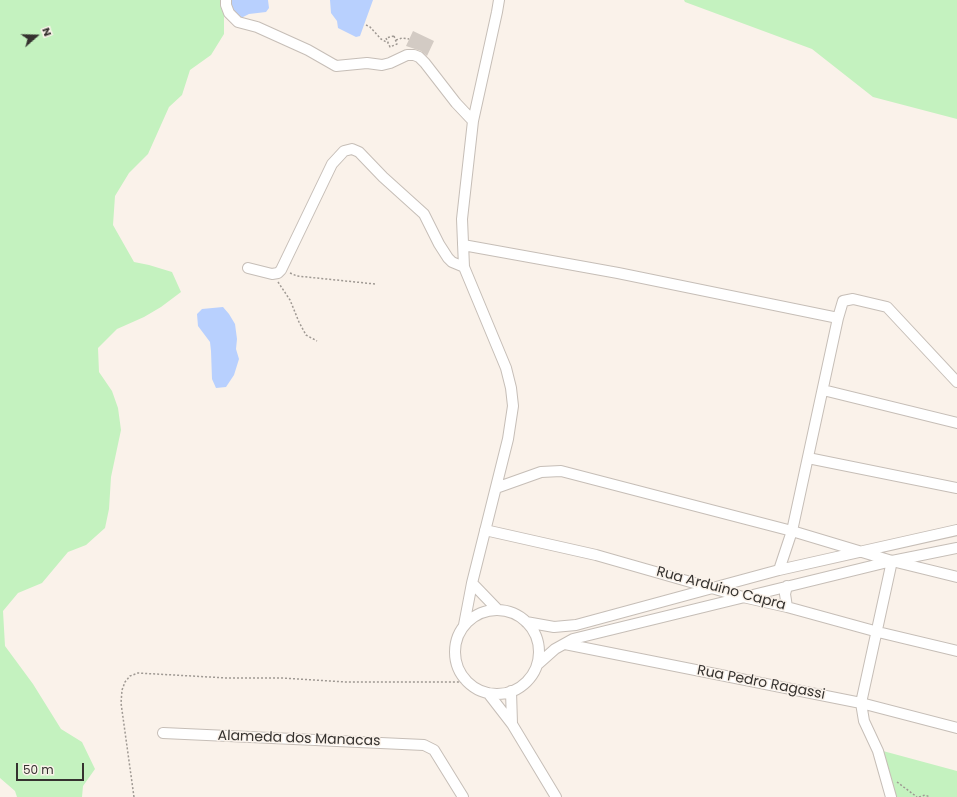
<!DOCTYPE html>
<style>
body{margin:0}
#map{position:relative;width:957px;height:797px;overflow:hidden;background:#faf2ea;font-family:Poppins,sans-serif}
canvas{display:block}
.north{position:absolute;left:16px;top:16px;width:40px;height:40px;-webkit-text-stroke:3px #faf2ea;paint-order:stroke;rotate:70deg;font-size:11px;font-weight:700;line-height:16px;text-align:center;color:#35322f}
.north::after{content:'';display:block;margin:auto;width:14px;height:18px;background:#35322f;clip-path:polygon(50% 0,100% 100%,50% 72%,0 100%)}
.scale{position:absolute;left:16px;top:763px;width:68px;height:18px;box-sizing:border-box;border:2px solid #35322f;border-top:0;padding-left:5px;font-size:12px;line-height:14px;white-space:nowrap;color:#35322f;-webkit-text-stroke:3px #faf2ea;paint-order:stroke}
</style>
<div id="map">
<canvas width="957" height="797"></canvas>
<div class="north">N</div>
<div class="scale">50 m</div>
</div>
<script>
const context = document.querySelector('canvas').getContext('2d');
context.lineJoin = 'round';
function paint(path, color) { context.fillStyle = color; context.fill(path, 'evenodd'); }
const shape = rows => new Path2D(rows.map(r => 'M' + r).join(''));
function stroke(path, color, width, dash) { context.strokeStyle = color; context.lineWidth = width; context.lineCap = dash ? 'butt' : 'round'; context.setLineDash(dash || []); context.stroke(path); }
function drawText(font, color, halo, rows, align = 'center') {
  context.font = font + ' Poppins,sans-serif'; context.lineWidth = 3; context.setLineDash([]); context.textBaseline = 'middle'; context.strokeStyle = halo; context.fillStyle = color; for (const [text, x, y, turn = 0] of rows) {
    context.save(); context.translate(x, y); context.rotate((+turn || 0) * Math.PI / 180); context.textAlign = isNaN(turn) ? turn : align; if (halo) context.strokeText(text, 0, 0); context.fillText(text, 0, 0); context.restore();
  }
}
const green = shape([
 [0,0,222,0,224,14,224,34,211,55,190,70,182,95,169,107,148,154,129,173,115,196,113,225,134,262,149,265,172,272,181,292,161,307,144,317,117,329,98,348,99,372,112,391,118,408,121,430,111,477,109,509,105,528,86,545,68,552,42,583,18,593,3,611,5,646,33,684,61,729,82,742,95,769,83,786,82,797,17,797,15,791,0,778],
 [684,0,957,0,957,119,873,97,812,49,685,2],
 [883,751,957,771,957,797,896,797]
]);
const water = shape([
 [231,0,268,0,269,8,266,12,249,14,243,17,241,20,238,21,231,6],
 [330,0,373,0,360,36,356,37,338,28,337,21,331,13],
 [223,307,229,314,235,324,237,339,236,349,239,359,234,375,226,387,216,388,212,379,211,351,210,342,198,326,197,314,202,309]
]);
const building = shape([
 [413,31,434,41,427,56,421,51,406,46]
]);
const path = shape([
 [366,25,370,27,381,39,388,43],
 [394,36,397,44,390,47,386,38,394,36],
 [396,40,402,38,409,39],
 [290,273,297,276,375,284],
 [278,282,290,300,299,322,306,335,317,341],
 [897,782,917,797],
 [134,797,121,703,122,690,125,682,130,676,138,673,227,678,282,678,345,682,468,682],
 [919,797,925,795,930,797]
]);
const minor = shape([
 [226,0,226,5,229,13,238,22,257,27,308,50,336,66,367,63,382,65,390,63,407,55,414,55,419,57,425,63,456,103,473,121],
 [463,245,618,273,838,318],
 [248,268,272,274,278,273,281,270,332,164,344,151,352,149,359,152,383,177,424,214,439,244,448,258,452,262,464,267],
 [823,390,957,423],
 [808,458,957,488],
 [496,488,541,472,561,471,792,531,892,561,957,577],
 [485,530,596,555,743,597,787,607,878,632,957,651],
 [779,570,792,531,838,318,843,301,853,299,887,307,957,382],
 [472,583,498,610],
 [787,586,785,594,787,607],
 '455 652a42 42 0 1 1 84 0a42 42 0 1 1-84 0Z',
 [526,622,554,627,576,625,779,570,957,530],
 [464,625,472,583,508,439,513,406,511,388,506,368,464,267,462,219,473,121,497,12,499,0],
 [565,644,861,703,957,728],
 [537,665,555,649,573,639,892,561,957,548],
 [511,691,512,724],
 [488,693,512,724,556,797],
 [163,733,424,745,434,750,463,797],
 [891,797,878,751,864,721,861,703,892,561]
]);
const streetNames = [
 ["Rua Arduino Capra",721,589,15],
 ["Rua Pedro Ragassi",761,683,11],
 ["Alameda dos Manacas",299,739,2]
];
paint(green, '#c4f2bf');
paint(water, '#b8d0fe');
paint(building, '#d3cbc4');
stroke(minor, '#c6beb7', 12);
stroke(path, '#9f9993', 1.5, [2, 2]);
stroke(minor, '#fff', 10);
drawText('14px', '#35322f', '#faf2ea', streetNames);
</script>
